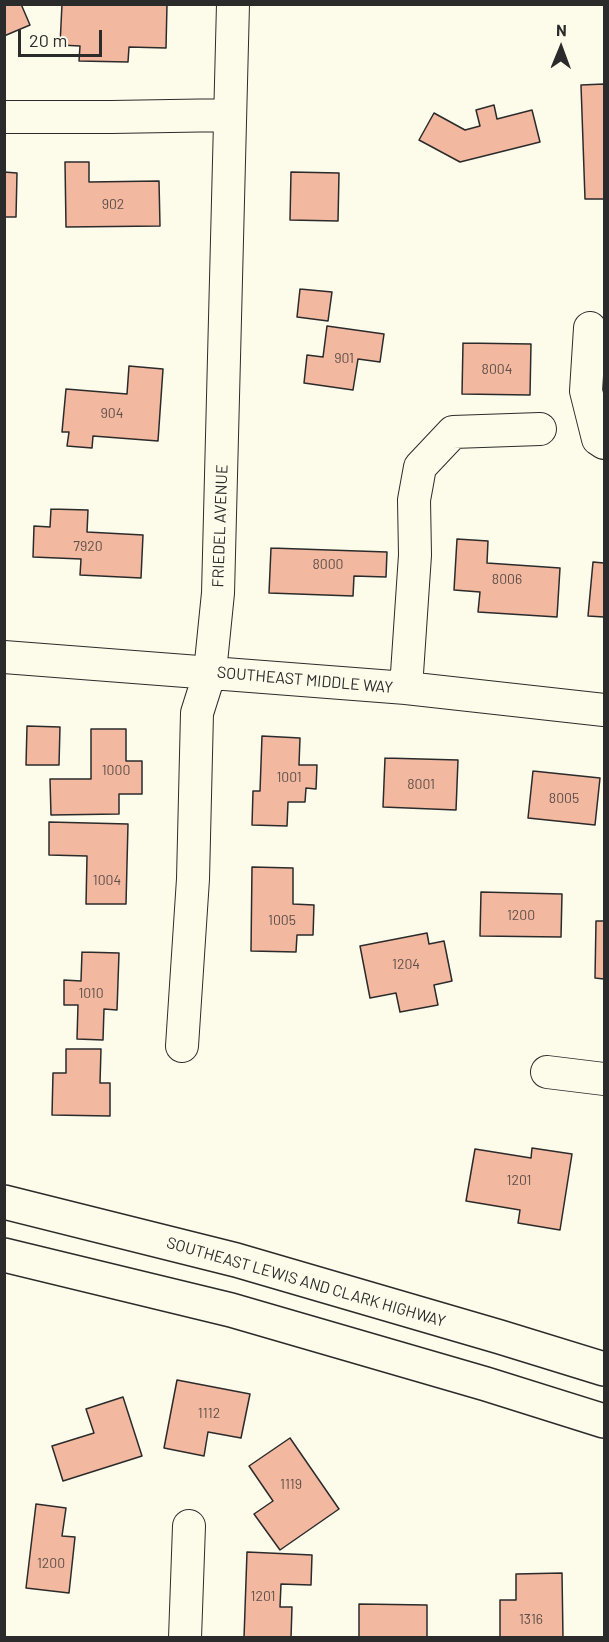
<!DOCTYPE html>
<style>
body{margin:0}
#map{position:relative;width:609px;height:1642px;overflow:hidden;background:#fdfbea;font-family:Barlow,sans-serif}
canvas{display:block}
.frame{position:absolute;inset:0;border:6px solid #2b2b2b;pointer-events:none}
.north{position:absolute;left:531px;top:18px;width:60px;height:60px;-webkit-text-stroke:4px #fdfbea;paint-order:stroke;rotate:1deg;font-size:16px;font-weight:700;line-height:24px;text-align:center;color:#2b2b2b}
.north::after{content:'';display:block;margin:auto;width:21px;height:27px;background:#2b2b2b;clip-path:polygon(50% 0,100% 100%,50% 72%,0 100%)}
.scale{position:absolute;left:18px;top:30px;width:84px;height:27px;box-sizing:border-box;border:3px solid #2b2b2b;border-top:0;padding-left:8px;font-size:18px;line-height:21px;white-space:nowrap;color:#2b2b2b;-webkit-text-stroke:4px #fdfbea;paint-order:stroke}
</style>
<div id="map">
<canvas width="609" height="1642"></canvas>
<div class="frame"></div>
<div class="north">N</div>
<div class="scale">20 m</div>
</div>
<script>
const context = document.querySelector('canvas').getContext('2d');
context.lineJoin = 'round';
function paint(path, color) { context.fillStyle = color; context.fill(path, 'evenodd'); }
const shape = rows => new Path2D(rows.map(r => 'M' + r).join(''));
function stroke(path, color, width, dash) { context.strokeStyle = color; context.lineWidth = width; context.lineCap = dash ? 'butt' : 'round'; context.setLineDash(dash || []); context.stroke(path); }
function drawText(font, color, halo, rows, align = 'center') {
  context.font = font + ' Barlow,sans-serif'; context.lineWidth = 4.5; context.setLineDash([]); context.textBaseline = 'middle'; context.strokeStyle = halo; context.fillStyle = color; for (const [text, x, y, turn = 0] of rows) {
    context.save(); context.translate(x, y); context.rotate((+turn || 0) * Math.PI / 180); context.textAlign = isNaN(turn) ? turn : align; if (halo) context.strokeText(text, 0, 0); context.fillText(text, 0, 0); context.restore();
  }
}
const building = shape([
 [4,4,21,4,30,25,4,36,4,4],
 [62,4,167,4,166,48,129,47,128,62,79,61,80,46,60,45,62,4],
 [604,84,604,199,585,199,581,85,604,84],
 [494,105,497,119,532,110,540,142,460,162,419,140,434,113,465,130,480,126,476,110,494,105],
 [65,162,89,162,89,182,159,181,160,226,66,227,65,162],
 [4,172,17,173,16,217,4,217,4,172],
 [291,172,339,173,338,221,290,220,291,172],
 [300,289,332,292,328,321,297,317,300,289],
 [327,326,384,334,380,362,358,359,353,390,304,383,307,355,323,357,327,326],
 [463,343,531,344,530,395,462,394,463,343],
 [601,349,604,349,604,384,597,384,601,349],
 [129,366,163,369,158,441,93,436,92,448,67,446,69,432,62,432,66,389,127,394,129,366],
 [51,509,88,510,87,532,143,535,141,578,80,575,81,559,33,557,34,526,50,527,51,509],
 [457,539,488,541,487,563,560,568,557,617,478,612,480,592,454,590,457,539],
 [271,548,387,552,386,577,354,576,353,596,269,593,271,548],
 [593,562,604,563,604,617,588,616,593,562],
 [27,726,60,727,59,765,26,765,27,726],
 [91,729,126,729,126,761,142,761,142,794,119,794,119,814,51,815,50,779,91,779,91,729],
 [262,736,300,738,299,765,317,765,316,789,306,788,305,802,288,802,287,826,252,825,253,791,260,791,262,736],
 [385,758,458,760,456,810,383,807,385,758],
 [533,771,600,778,595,825,528,818,533,771],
 [49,822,128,824,126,904,86,904,87,856,49,855,49,822],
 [252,867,293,868,293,904,314,905,313,935,297,935,296,952,251,951,252,867],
 [481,892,562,894,561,937,480,936,481,892],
 [596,921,604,921,604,979,595,978,596,921],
 [427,933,429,944,444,941,452,981,434,985,438,1005,400,1012,396,993,370,998,360,946,427,933],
 [82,952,119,953,117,1010,104,1009,103,1040,77,1039,78,1005,64,1005,64,980,81,981,82,952],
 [66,1049,101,1049,100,1083,110,1083,110,1116,52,1115,53,1073,66,1073,66,1049],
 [532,1148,572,1154,560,1230,518,1223,520,1210,466,1201,475,1149,531,1158,532,1148],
 [177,1380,250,1394,241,1438,208,1432,204,1456,164,1448,177,1380],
 [123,1397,142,1456,63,1481,52,1446,94,1433,86,1409,123,1397],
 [290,1438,339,1509,280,1550,254,1514,273,1501,249,1466,290,1438],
 [36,1504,66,1508,62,1536,75,1537,69,1593,26,1588,36,1504],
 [247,1552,312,1555,311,1585,281,1584,280,1607,292,1607,291,1638,244,1638,247,1552],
 [562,1573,563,1638,500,1638,500,1600,516,1600,516,1574,562,1573],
 [359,1604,427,1605,427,1638,359,1638,359,1604]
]);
const minor = shape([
 [4,117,111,117,230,115],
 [590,328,586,391,598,439,604,443],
 [4,657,406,688,604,710],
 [406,688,415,555,414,500,420,467,453,432,540,429],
 [182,1046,193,879,197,713,210,672,218,593,233,4],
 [547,1072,604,1079],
 [185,1638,189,1526]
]);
const highway = shape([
 [4,1202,236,1260,500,1337,604,1369],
 [4,1255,231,1310,486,1384,604,1421]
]);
const numberNames = [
 ["902",113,204],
 ["901",344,358],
 ["8004",497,369],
 ["904",112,413],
 ["7920",88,546],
 ["8000",328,564],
 ["8006",507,579],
 ["1000",116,770],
 ["1001",289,777],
 ["8001",421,784],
 ["8005",564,798],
 ["1004",107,880],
 ["1200",521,915],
 ["1005",282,920],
 ["1204",406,964],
 ["1010",91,993],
 ["1201",519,1180],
 ["1112",209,1413],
 ["1119",291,1484],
 ["1200",51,1563],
 ["1201",263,1596],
 ["1316",531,1619]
];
const streetNames = [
 ["FRIEDEL AVENUE",220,526,-88],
 ["SOUTHEAST MIDDLE WAY",305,680,5],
 ["SOUTHEAST LEWIS AND CLARK HIGHWAY",306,1282,16]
];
paint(building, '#f2b8a0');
stroke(building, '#2b2b2b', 1.5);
stroke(minor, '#2b2b2b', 34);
stroke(highway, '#2b2b2b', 36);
stroke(minor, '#fdfbea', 32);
stroke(highway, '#fdfbea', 33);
drawText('14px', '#5d4e48', null, numberNames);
drawText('16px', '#2b2b2b', '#fdfbea', streetNames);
</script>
